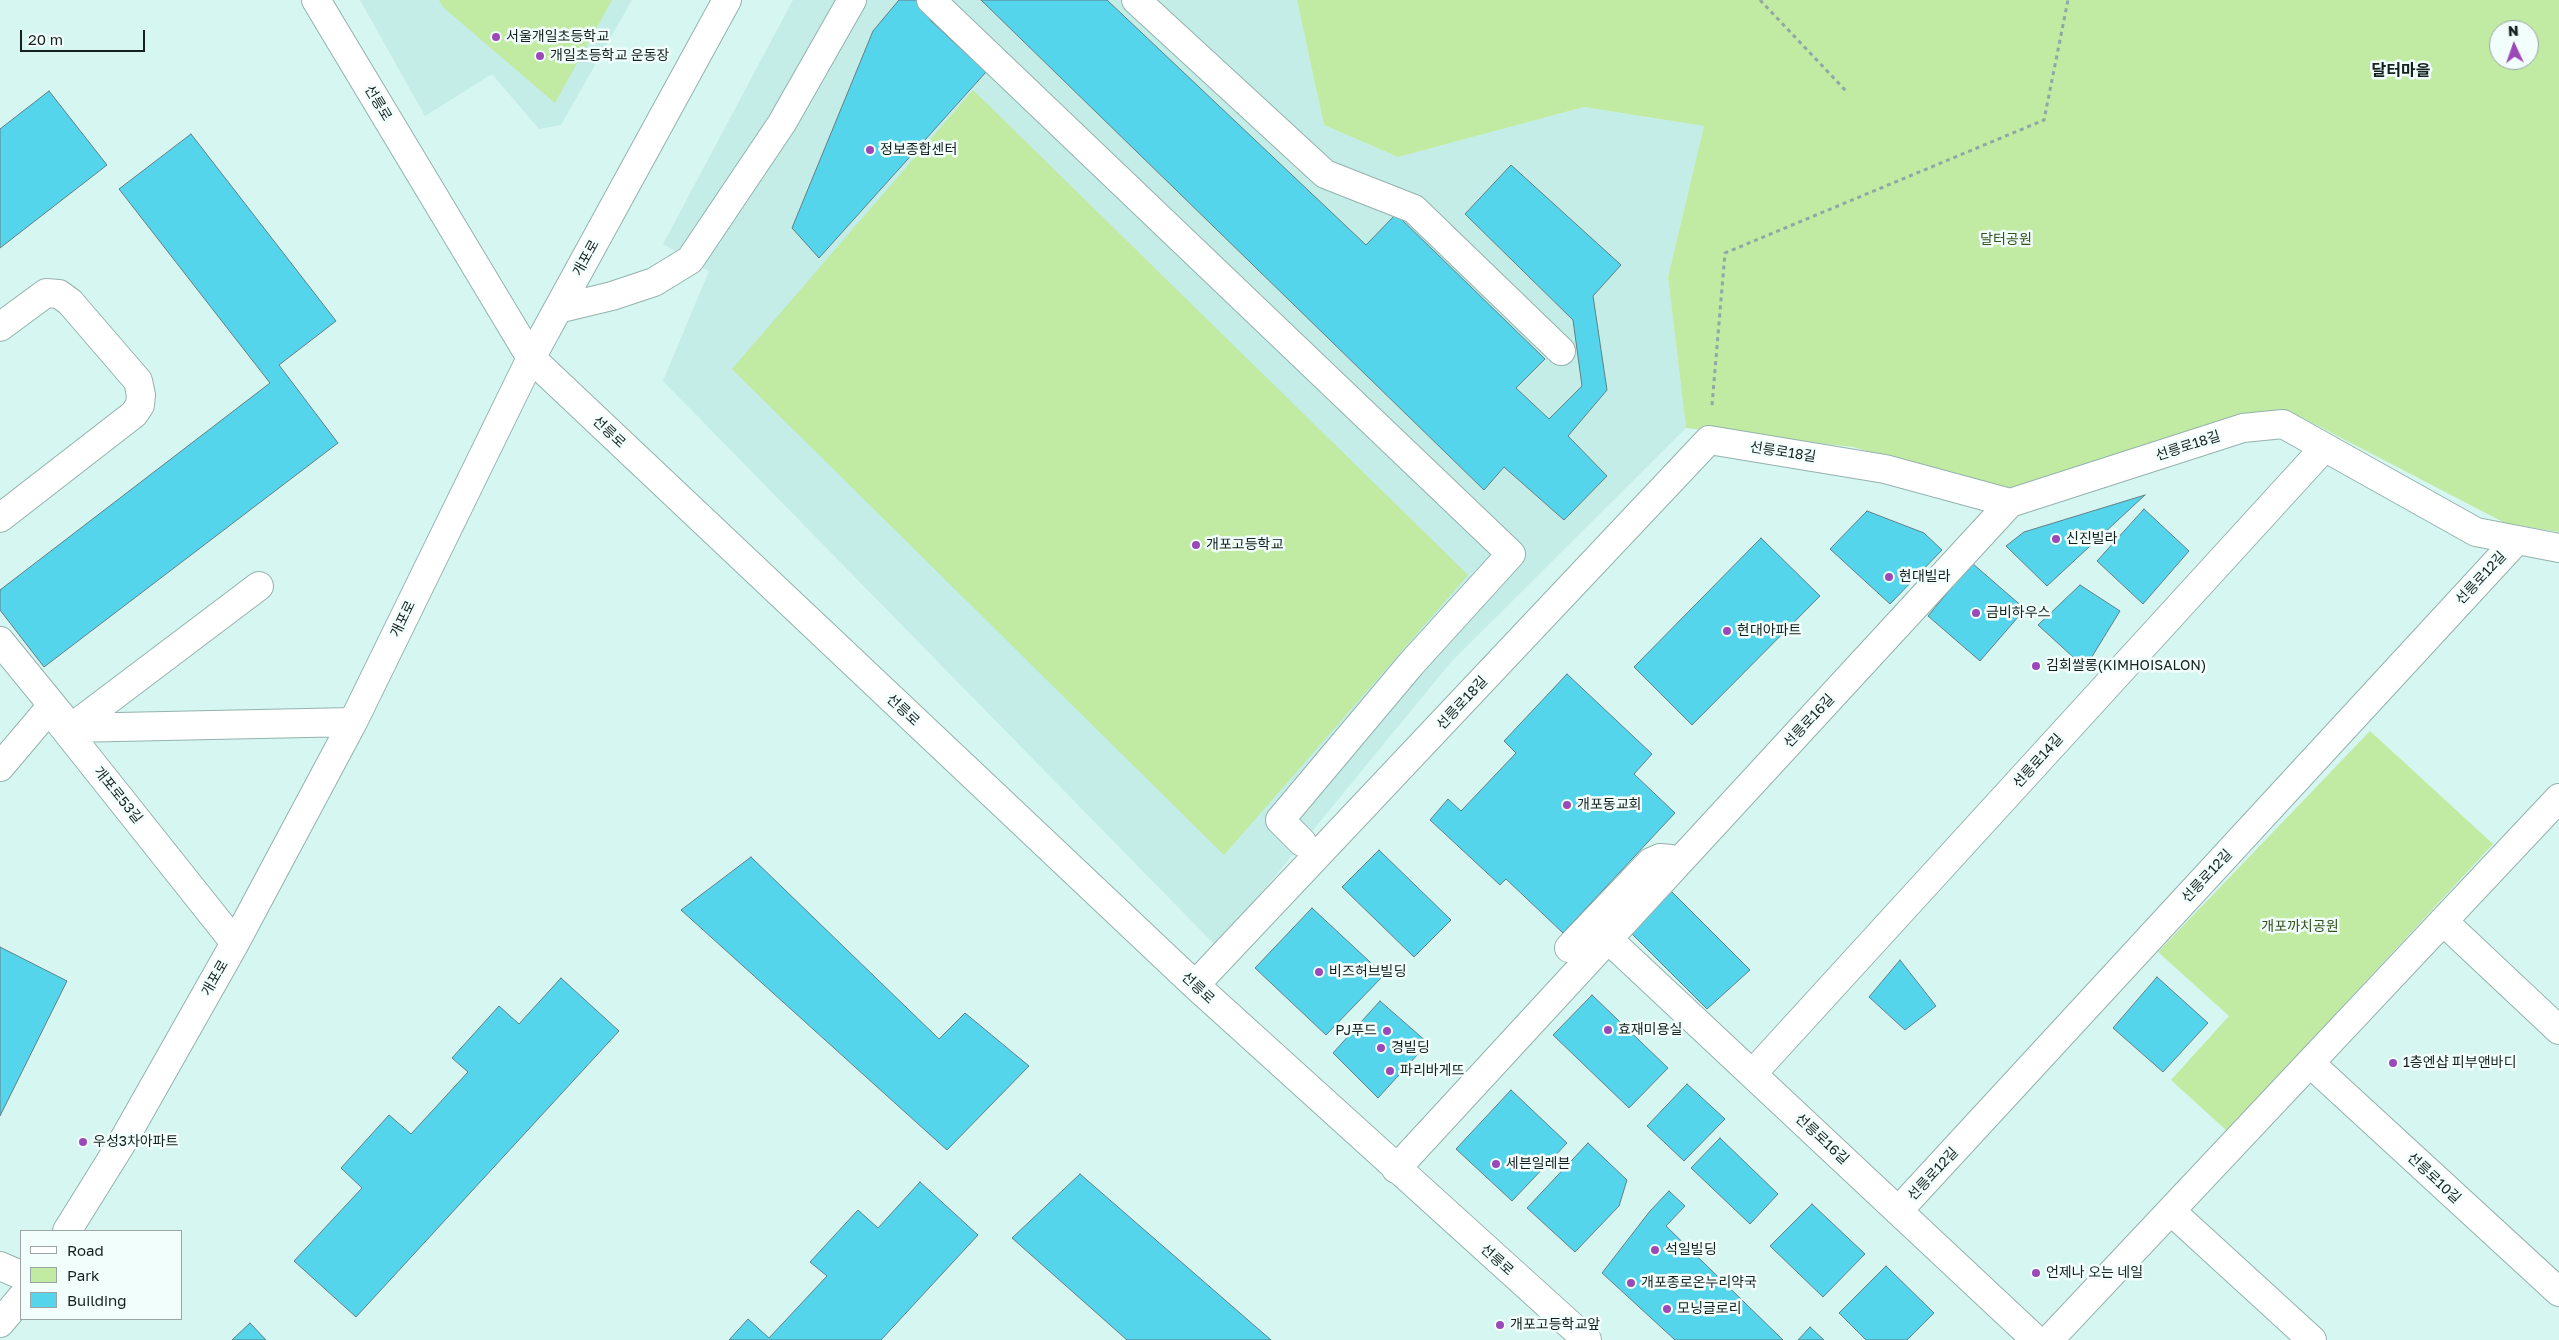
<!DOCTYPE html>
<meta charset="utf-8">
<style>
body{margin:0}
#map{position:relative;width:2559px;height:1340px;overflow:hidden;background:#d6f6f1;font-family:"Golos Text",sans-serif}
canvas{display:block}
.legend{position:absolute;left:20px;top:1230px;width:162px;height:90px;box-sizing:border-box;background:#f2fefc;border:1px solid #9aa6a4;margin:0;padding:6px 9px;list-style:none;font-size:15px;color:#15211f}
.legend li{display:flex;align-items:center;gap:10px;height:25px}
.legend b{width:25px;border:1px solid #9aa6a4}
.north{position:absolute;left:2489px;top:20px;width:50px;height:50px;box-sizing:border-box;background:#f2fefc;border:1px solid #9aa6a4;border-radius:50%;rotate:357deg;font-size:14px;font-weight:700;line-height:20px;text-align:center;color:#15211f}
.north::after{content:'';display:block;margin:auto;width:18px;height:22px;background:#9b49b8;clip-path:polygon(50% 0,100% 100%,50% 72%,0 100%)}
.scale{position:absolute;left:20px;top:30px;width:125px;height:22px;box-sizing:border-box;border:2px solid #15211f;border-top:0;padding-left:6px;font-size:15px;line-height:18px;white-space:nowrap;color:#15211f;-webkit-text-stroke:4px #f2fefc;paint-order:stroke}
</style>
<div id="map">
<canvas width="2559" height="1340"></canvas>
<ul class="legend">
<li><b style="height:6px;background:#fff"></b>Road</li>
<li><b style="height:14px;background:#c1eaa3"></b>Park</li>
<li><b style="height:14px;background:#55d5ec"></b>Building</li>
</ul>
<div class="north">N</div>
<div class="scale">20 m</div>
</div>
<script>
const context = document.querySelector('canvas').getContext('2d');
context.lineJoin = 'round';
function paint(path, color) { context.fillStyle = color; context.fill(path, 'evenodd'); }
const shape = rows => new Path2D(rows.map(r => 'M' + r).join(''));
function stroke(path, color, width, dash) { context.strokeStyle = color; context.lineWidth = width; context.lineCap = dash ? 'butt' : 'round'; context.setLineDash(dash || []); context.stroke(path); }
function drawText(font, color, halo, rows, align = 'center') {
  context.font = font + ' "Golos Text","Noto Sans KR",sans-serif'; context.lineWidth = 5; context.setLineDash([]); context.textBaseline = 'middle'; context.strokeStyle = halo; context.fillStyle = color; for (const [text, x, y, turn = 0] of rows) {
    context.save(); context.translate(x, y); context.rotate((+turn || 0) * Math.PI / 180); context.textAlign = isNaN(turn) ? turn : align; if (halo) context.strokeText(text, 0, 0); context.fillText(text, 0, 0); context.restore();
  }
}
const built = shape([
 [360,0,632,0,561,125,539,129,492,74,425,116],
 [793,0,1297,0,1324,125,1398,157,1584,107,1704,126,1668,277,1686,428,1451,662,1217,947,663,381,709,271,663,244]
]);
const green = shape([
 [439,0,612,0,555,103,444,8],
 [1297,0,2559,0,2559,532,2505,523,2299,416,2233,419,2011,491,1853,447,1686,428,1668,277,1704,126,1584,107,1398,157,1324,125],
 [2499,30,2529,30,2529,60,2499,60],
 [973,90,1468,575,1224,855,732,369],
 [2370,731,2493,844,2227,1131,2171,1080,2229,1016,2158,952]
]);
const building = shape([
 [899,0,919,0,931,21,986,72,819,258,792,228,873,31,899,0],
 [981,0,1107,0,1366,245,1396,214,1545,359,1516,388,1549,419,1582,386,1573,320,1465,214,1511,165,1621,265,1593,296,1607,390,1568,436,1607,476,1564,520,1504,467,1484,490,981,0],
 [49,91,107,165,0,248,0,129,49,91],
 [191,134,336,321,279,365,338,443,44,667,0,610,0,590,270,383,119,189,191,134],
 [2145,495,2047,586,2006,546,2024,532,2145,495],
 [2144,509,2189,551,2143,604,2097,561,2144,509],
 [1867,511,1924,533,1942,550,1890,604,1830,549,1867,511],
 [1761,538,1820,596,1692,725,1634,667,1761,538],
 [1972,563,2025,609,1980,661,1928,616,1972,563],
 [2080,585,2120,611,2085,668,2038,625,2080,585],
 [1567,674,1652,754,1634,774,1675,813,1563,933,1506,879,1500,885,1430,820,1448,799,1461,811,1516,753,1504,741,1567,674],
 [1379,850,1451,920,1414,957,1342,887,1379,850],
 [751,857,939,1039,965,1013,1029,1066,947,1150,681,910,751,857],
 [1665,885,1750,970,1707,1009,1627,929,1665,885],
 [1312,908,1384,975,1326,1035,1255,968,1312,908],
 [0,947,67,981,0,1116,0,947],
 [1900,960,1936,1006,1905,1030,1869,997,1900,960],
 [2157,977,2208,1023,2163,1072,2113,1028,2157,977],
 [561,978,619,1031,356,1317,294,1261,362,1188,341,1168,389,1115,411,1134,468,1072,452,1058,499,1006,519,1024,561,978],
 [1592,995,1668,1068,1629,1108,1553,1035,1592,995],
 [1380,1001,1428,1043,1378,1098,1333,1053,1380,1001],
 [1687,1084,1725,1119,1684,1161,1647,1126,1687,1084],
 [1511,1090,1567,1143,1512,1201,1456,1149,1511,1090],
 [1720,1138,1778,1194,1750,1224,1691,1168,1720,1138],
 [1588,1143,1627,1180,1619,1206,1575,1252,1527,1208,1588,1143],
 [1080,1174,1271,1340,1127,1340,1012,1238,1080,1174],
 [920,1182,978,1235,881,1340,729,1340,748,1319,769,1338,827,1276,810,1262,858,1210,878,1228,920,1182],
 [1669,1191,1685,1206,1666,1226,1783,1340,1675,1340,1602,1273,1650,1211,1669,1191],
 [1812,1204,1865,1254,1823,1297,1770,1246,1812,1204],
 [1886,1266,1934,1313,1907,1340,1866,1340,1839,1313,1886,1266],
 [250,1323,266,1340,232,1340,250,1323],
 [1810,1327,1824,1340,1798,1340,1810,1327]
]);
const path = shape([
 [1760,0,1847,92],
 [1712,405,1725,253,2044,120,2068,0]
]);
const minor = shape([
 [316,0,531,358,1195,985,1587,1340],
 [931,0,1511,554,1411,664,1280,820,1302,842],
 [1136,0,1325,174,1414,209,1561,351],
 [558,309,612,296,654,282,690,260,782,123,852,0],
 [0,327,46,293,59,294,70,302,138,381,141,395,140,405,134,414,0,518],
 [0,641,71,728,353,722],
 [56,718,235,943],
 [71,728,259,586],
 [0,767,49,709],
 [2443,921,2559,1030],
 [1608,939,2036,1340],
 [1569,948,1651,862,1660,858,1671,859,1677,864],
 [1195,985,1709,440,1885,469,2010,503,2243,428,2283,424,2476,532,2559,548],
 [2310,1063,2559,1292],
 [1753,1073,2324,448],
 [1396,1169,2010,503],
 [1898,1211,2516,541],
 [2171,1211,2312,1340],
 [67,1231,123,1141,235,943,353,722,531,358,727,0],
 [0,1266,21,1275],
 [0,1323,21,1298],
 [2049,1340,2559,798]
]);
const markers = [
 [496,37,5,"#9b49b8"],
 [540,56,5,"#9b49b8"],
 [870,150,5,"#9b49b8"],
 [2056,539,5,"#9b49b8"],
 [1196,545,5,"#9b49b8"],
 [1889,577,5,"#9b49b8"],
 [1976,613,5,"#9b49b8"],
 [1727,631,5,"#9b49b8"],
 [2036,666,5,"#9b49b8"],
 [1567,805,5,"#9b49b8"],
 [1319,972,5,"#9b49b8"],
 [1608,1030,5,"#9b49b8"],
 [1387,1031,5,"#9b49b8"],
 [1381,1048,5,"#9b49b8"],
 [2393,1063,5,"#9b49b8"],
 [1390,1071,5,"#9b49b8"],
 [83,1142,5,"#9b49b8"],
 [1496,1164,5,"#9b49b8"],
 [1655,1250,5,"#9b49b8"],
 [2036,1273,5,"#9b49b8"],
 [1631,1283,5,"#9b49b8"],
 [1667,1309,5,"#9b49b8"],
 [1500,1325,5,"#9b49b8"]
];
const poiNames = [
 ["서울개일초등학교",506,37],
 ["개일초등학교 운동장",550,56],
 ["정보종합센터",880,150],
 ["신진빌라",2066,539],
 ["개포고등학교",1206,545],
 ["현대빌라",1899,577],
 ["금비하우스",1986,613],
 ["현대아파트",1737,631],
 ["김회쌀롱(KIMHOISALON)",2046,666],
 ["개포동교회",1577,805],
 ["비즈허브빌딩",1329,972],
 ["효재미용실",1618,1030],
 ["PJ푸드",1377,1031,"right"],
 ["경빌딩",1391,1048],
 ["1층엔샵 피부앤바디",2403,1063],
 ["파리바게뜨",1400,1071],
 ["우성3차아파트",93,1142],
 ["세븐일레븐",1506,1164],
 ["석일빌딩",1665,1250],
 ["언제나 오는 네일",2046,1273],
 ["개포종로온누리약국",1641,1283],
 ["모닝글로리",1677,1309],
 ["개포고등학교앞",1510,1325]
];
const streetNames = [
 ["선릉로",378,103,59],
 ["개포로",586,258,-61],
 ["선릉로",609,432,43],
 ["선릉로18길",2188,446,-18],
 ["선릉로18길",1783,452,9],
 ["선릉로12길",2481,578,-47],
 ["개포로",403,619,-64],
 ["선릉로18길",1462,703,-47],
 ["선릉로",903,710,43],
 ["선릉로16길",1809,721,-47],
 ["선릉로14길",2038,761,-48],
 ["개포로53길",118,795,51],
 ["선릉로12길",2207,876,-47],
 ["개포로",215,978,-60],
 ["선릉로",1198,988,43],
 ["선릉로16길",1822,1139,43],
 ["선릉로12길",1933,1174,-47],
 ["선릉로10길",2434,1178,43],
 ["선릉로",1497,1260,42]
];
const parkNames = [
 ["달터공원",2006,240],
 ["개포까치공원",2300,927]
];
const quarterNames = [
 ["달터마을",2401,71]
];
paint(built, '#c3ede6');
paint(green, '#c1eaa3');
paint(building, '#55d5ec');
stroke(building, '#637f85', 1);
stroke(minor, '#94b2ae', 30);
stroke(path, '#90a8a4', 3, [4, 4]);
stroke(minor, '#fff', 28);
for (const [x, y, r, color] of markers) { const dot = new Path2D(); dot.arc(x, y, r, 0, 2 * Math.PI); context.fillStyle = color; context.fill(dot); stroke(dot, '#f2fefc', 2); }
drawText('14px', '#15211f', '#f2fefc', poiNames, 'left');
drawText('14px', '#15211f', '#f2fefc', streetNames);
drawText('14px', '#35521c', '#f2fefc', parkNames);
drawText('bold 16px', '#15211f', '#f2fefc', quarterNames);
</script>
